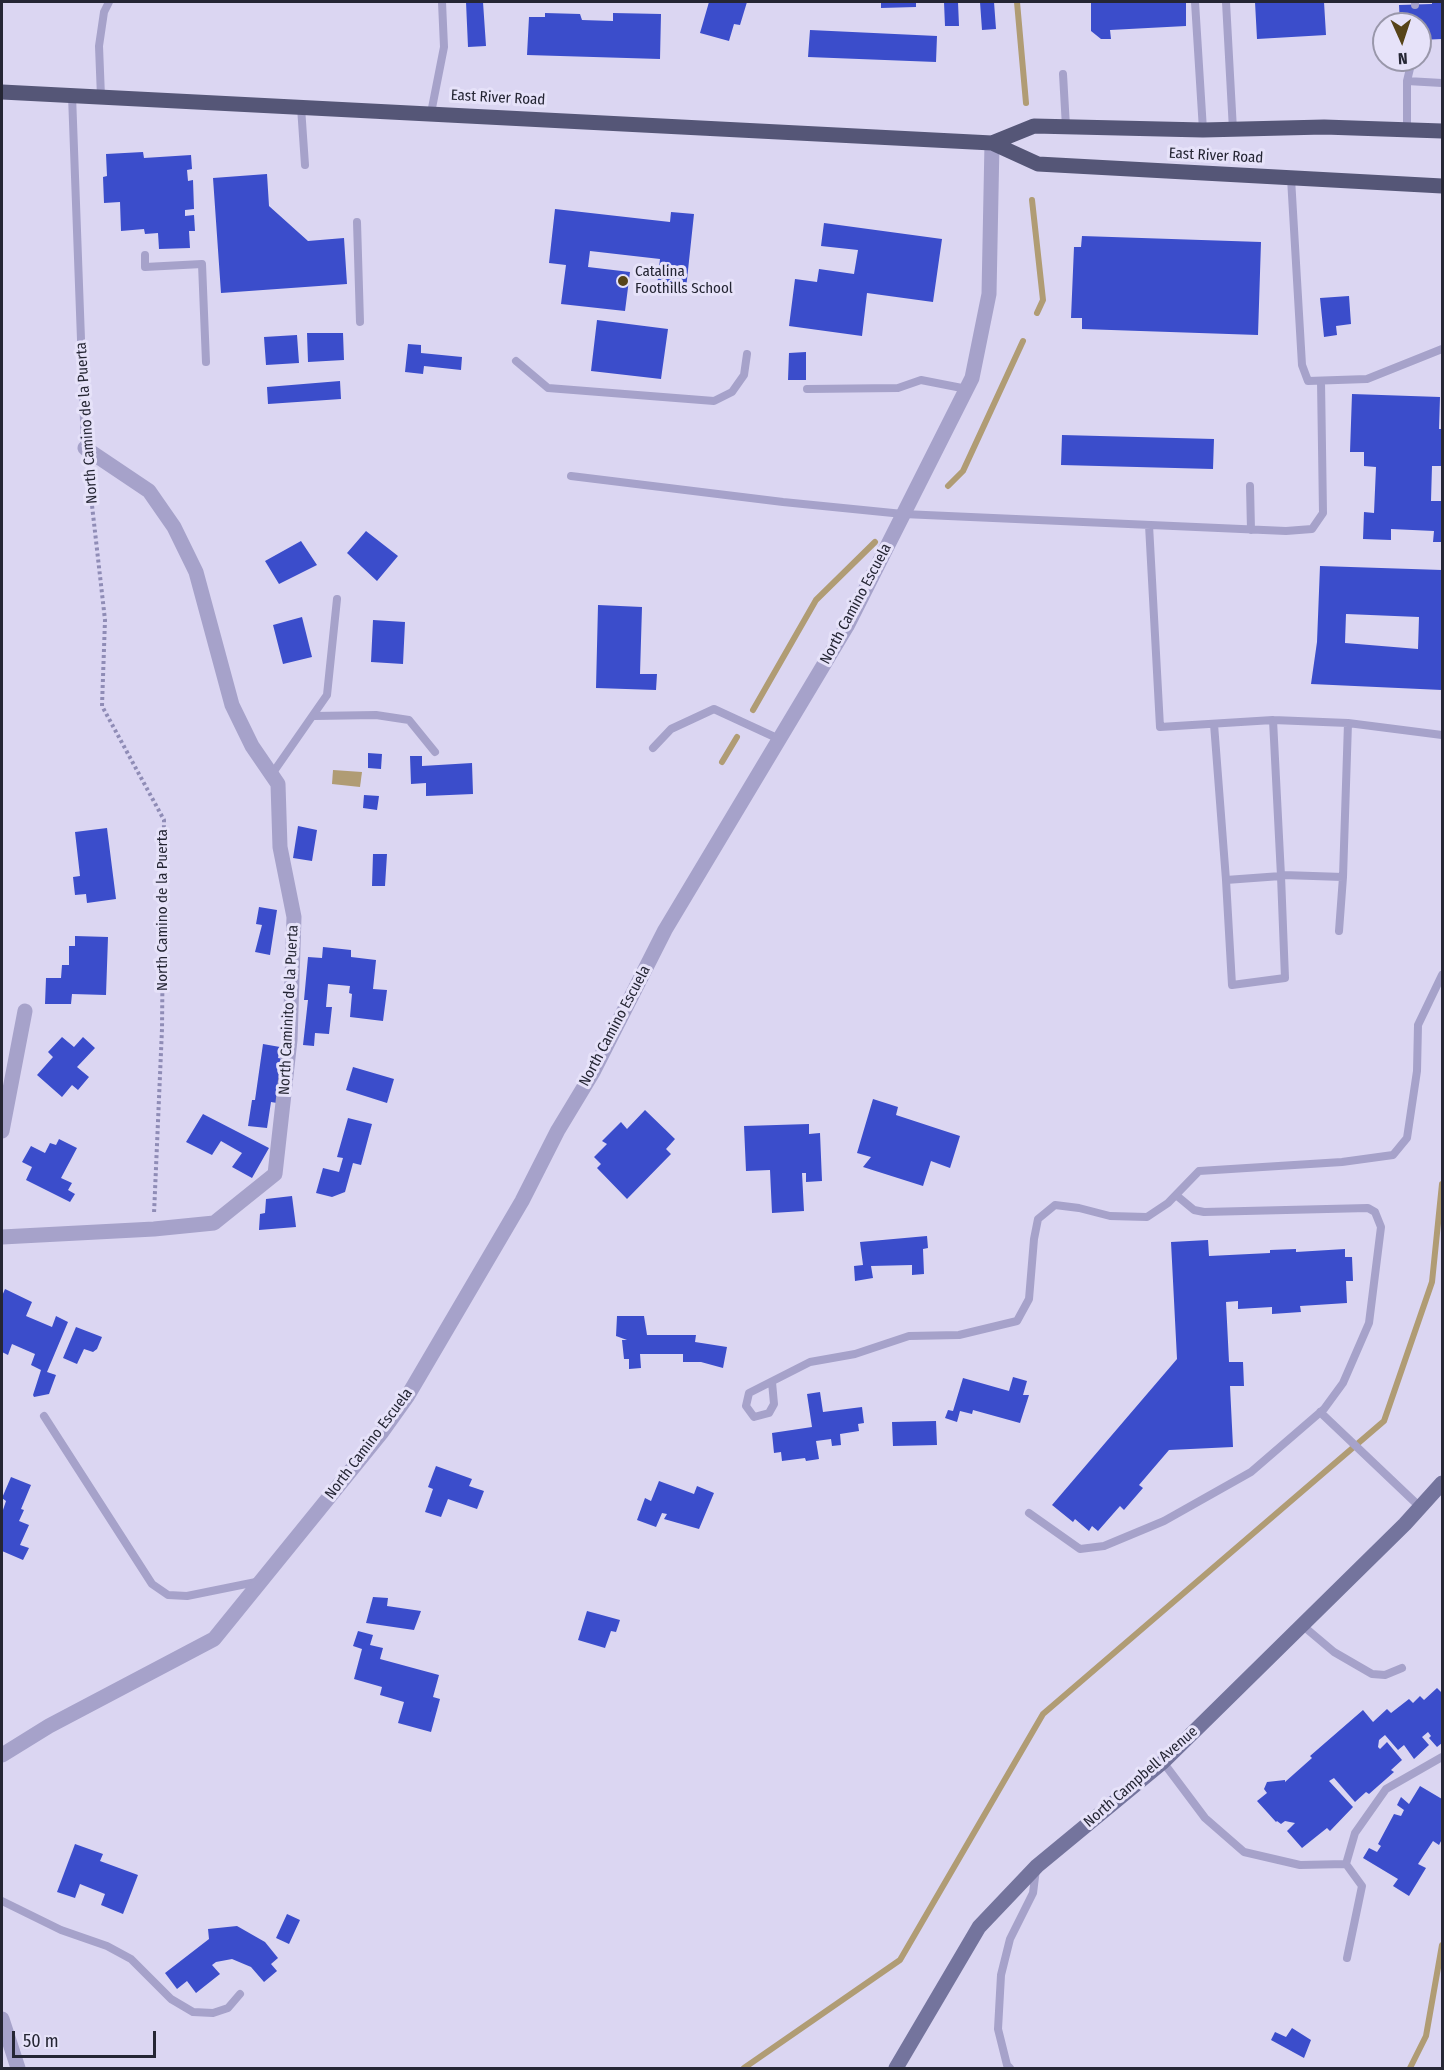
<!DOCTYPE html>
<style>
body{margin:0}
#map{position:relative;width:1444px;height:2070px;overflow:hidden;background:#dbd6f2;font-family:"Fira Sans Condensed",sans-serif}
canvas{display:block}
.frame{position:absolute;inset:0;border:3px solid #252634;pointer-events:none}
.north{position:absolute;left:1372px;top:12px;width:60px;height:60px;box-sizing:border-box;background:#e6e2f9;border:2px solid #9997aa;border-radius:50%;rotate:177deg;font-size:16px;font-weight:700;line-height:24px;text-align:center;color:#252634}
.north::after{content:'';display:block;margin:auto;width:21px;height:27px;background:#574419;clip-path:polygon(50% 0,100% 100%,50% 72%,0 100%)}
.scale{position:absolute;left:12px;top:2031px;width:144px;height:27px;box-sizing:border-box;border:3px solid #252634;border-top:0;padding-left:8px;font-size:18px;line-height:21px;white-space:nowrap;color:#252634;-webkit-text-stroke:4px #e6e2f9;paint-order:stroke}
</style>
<div id="map">
<canvas width="1444" height="2070"></canvas>
<div class="frame"></div>
<div class="north">N</div>
<div class="scale">50 m</div>
</div>
<script>
const context = document.querySelector('canvas').getContext('2d');
context.lineJoin = 'round';
function paint(path, color) { context.fillStyle = color; context.fill(path, 'evenodd'); }
const shape = rows => new Path2D(rows.map(r => 'M' + r).join(''));
function stroke(path, color, width, dash) { context.strokeStyle = color; context.lineWidth = width; context.lineCap = dash ? 'butt' : 'round'; context.setLineDash(dash || []); context.stroke(path); }
function drawText(font, color, halo, rows, align = 'center') {
  context.font = font + ' "Fira Sans Condensed",sans-serif'; context.lineWidth = 6; context.setLineDash([]); context.textBaseline = 'middle'; context.strokeStyle = halo; context.fillStyle = color; for (const [text, x, y, turn = 0] of rows) {
    context.save(); context.translate(x, y); context.rotate((+turn || 0) * Math.PI / 180); context.textAlign = isNaN(turn) ? turn : align; if (halo) context.strokeText(text, 0, 0); context.fillText(text, 0, 0); context.restore();
  }
}
const water = shape([
 [333,770,362,772,360,787,332,784]
]);
const stream = shape([
 [1017,2,1026,103],
 [1032,200,1043,300,1037,313],
 [948,486,963,471,1023,341],
 [753,710,816,600,875,542],
 [722,762,737,737],
 [744,2068,900,1960,1043,1714,1384,1421,1432,1282,1442,1184],
 [1410,2068,1426,2036,1442,1945]
]);
const building = shape([
 [466,2,483,2,486,46,468,47],
 [709,2,747,2,740,25,734,24,729,41,700,33],
 [881,2,916,2,916,7,881,8],
 [944,2,958,2,959,26,945,26],
 [980,2,994,2,996,29,982,30],
 [1091,2,1186,2,1186,26,1110,30,1111,39,1101,39,1091,31],
 [1255,2,1324,2,1326,35,1257,39],
 [1432,2,1442,2,1442,39,1420,40,1420,24,1400,24,1399,5,1432,4],
 [545,13,580,14,582,20,613,21,613,13,661,14,660,59,527,55,529,17,545,17],
 [810,30,937,36,936,62,808,57],
 [143,152,144,158,191,155,192,169,187,170,188,181,193,180,194,209,185,210,185,216,194,215,195,231,189,231,190,248,159,249,158,233,145,234,144,229,121,231,120,202,104,203,103,177,107,176,106,154],
 [267,174,269,206,308,241,344,238,347,284,221,293,213,178],
 [555,209,670,222,671,212,694,214,686,289,657,286,660,259,590,251,588,267,630,272,625,311,561,304,566,265,549,263],
 [824,223,942,239,933,302,867,293,862,336,789,326,795,279,817,282,819,269,854,274,858,250,821,246],
 [1082,236,1261,242,1258,335,1082,329,1082,318,1071,318,1074,247,1081,247],
 [1349,296,1351,324,1336,326,1337,335,1324,337,1320,298],
 [597,320,668,329,661,379,591,371],
 [307,333,343,333,344,360,308,362],
 [297,335,299,363,266,365,264,337],
 [408,344,421,345,421,353,462,357,461,370,424,366,423,374,405,372],
 [806,352,806,380,788,380,789,353],
 [340,381,341,399,268,404,267,387],
 [1352,394,1440,397,1439,429,1442,429,1442,466,1432,466,1431,501,1442,501,1442,542,1433,542,1434,531,1391,529,1391,540,1363,539,1364,512,1374,513,1376,467,1364,466,1364,452,1350,452],
 [1062,435,1214,439,1213,469,1061,465],
 [366,531,398,556,377,581,347,553],
 [301,541,317,565,279,584,265,561],
 [1320,566,1442,570,1442,690,1311,684,1317,642],
 [1346,614,1419,617,1418,649,1345,643],
 [598,605,642,607,640,674,657,674,656,690,596,688],
 [302,617,312,657,283,664,273,625],
 [373,620,405,622,403,664,371,662],
 [368,753,382,754,381,769,368,768],
 [410,756,422,756,422,766,472,763,473,794,426,796,426,783,411,784],
 [364,795,379,796,377,810,363,808],
 [298,826,317,830,312,861,293,858],
 [107,828,116,899,87,903,86,894,75,895,73,877,80,876,75,832],
 [373,854,387,854,385,886,372,886],
 [259,907,277,910,270,955,255,952,262,925,256,924],
 [75,936,108,937,106,995,72,994,71,1004,45,1004,46,978,61,978,62,965,69,965,69,946,75,946],
 [323,947,351,950,351,957,376,960,373,989,387,990,383,1021,350,1017,352,994,349,993,350,986,328,984,326,1007,332,1007,329,1034,315,1033,314,1046,303,1045,308,1000,304,1000,308,957,322,958],
 [62,1037,74,1047,83,1037,95,1048,77,1067,89,1077,78,1090,72,1085,62,1097,37,1075,53,1057,48,1052],
 [263,1044,280,1047,278,1058,284,1059,277,1103,271,1102,267,1128,248,1126,252,1100,255,1100],
 [353,1067,394,1079,387,1103,346,1090],
 [873,1099,898,1107,896,1115,960,1136,950,1168,931,1161,923,1186,863,1167,871,1157,857,1153],
 [645,1110,675,1139,666,1149,671,1154,627,1199,597,1168,601,1164,594,1157,607,1144,602,1141,621,1122,627,1129],
 [203,1114,269,1148,252,1178,232,1167,242,1153,221,1141,212,1155,186,1142],
 [348,1118,372,1124,361,1165,353,1163,345,1192,332,1197,316,1193,323,1168,339,1172,343,1158,337,1157],
 [809,1124,809,1134,820,1133,822,1181,806,1182,806,1173,802,1173,804,1211,772,1213,770,1170,746,1171,744,1126],
 [59,1139,77,1148,61,1178,72,1183,68,1190,75,1194,70,1202,26,1180,32,1167,22,1162,31,1146,45,1153,50,1143,56,1145],
 [292,1196,296,1227,259,1230,260,1214,265,1213,266,1199],
 [927,1236,928,1248,923,1249,924,1274,912,1275,912,1265,871,1266,873,1278,855,1281,854,1266,863,1265,860,1242],
 [1208,1240,1209,1256,1270,1253,1270,1250,1296,1249,1296,1252,1345,1249,1345,1257,1352,1257,1353,1281,1346,1281,1347,1303,1300,1306,1301,1312,1272,1314,1272,1307,1238,1309,1238,1301,1226,1302,1229,1362,1243,1362,1244,1386,1230,1386,1233,1447,1169,1450,1139,1485,1143,1488,1124,1510,1120,1506,1098,1531,1092,1526,1089,1531,1075,1519,1073,1522,1052,1505,1177,1359,1171,1242],
 [5,1289,32,1302,26,1316,52,1327,56,1316,68,1322,47,1372,56,1375,49,1394,34,1397,33,1395,41,1370,31,1365,35,1354,12,1344,8,1355,2,1352,2,1296],
 [617,1316,644,1316,647,1335,696,1335,695,1342,727,1347,723,1368,701,1362,683,1362,683,1354,640,1354,641,1368,629,1369,629,1359,624,1359,622,1340,627,1340,616,1336],
 [76,1327,102,1337,97,1349,93,1352,84,1349,77,1364,63,1358],
 [1013,1377,1027,1381,1023,1395,1029,1395,1020,1423,973,1410,972,1414,960,1411,957,1422,945,1418,948,1410,953,1411,963,1378,1009,1391],
 [820,1392,823,1412,862,1407,864,1423,858,1424,859,1431,840,1434,841,1445,832,1446,831,1439,816,1441,819,1459,806,1461,805,1458,782,1461,781,1452,774,1453,772,1433,812,1427,807,1394],
 [936,1421,937,1445,893,1446,892,1422],
 [436,1466,472,1479,469,1486,484,1491,477,1509,448,1499,441,1517,425,1512,433,1489,428,1487],
 [11,1477,31,1485,21,1509,24,1510,19,1521,29,1525,20,1545,29,1548,23,1560,2,1551,2,1513,6,1501,2,1498],
 [659,1481,694,1494,697,1486,714,1493,699,1529,664,1519,667,1514,662,1513,656,1527,637,1520,645,1498,651,1501],
 [373,1597,388,1598,387,1606,421,1611,414,1630,366,1623],
 [587,1611,620,1620,616,1632,611,1631,605,1648,578,1640],
 [358,1631,373,1635,370,1645,383,1648,380,1659,439,1675,433,1697,440,1699,431,1732,398,1723,404,1702,380,1695,382,1687,354,1679,362,1649,353,1646],
 [1437,1688,1441,1692,1442,1691,1442,1743,1437,1747,1429,1738,1431,1736,1428,1732,1422,1737,1429,1745,1414,1759,1404,1745,1398,1750,1385,1735,1379,1740,1378,1747,1380,1749,1387,1742,1402,1760,1391,1770,1394,1772,1369,1794,1366,1792,1355,1802,1334,1778,1329,1781,1353,1807,1330,1831,1327,1828,1302,1848,1287,1831,1295,1823,1285,1821,1281,1824,1277,1821,1276,1822,1257,1801,1267,1793,1264,1789,1267,1782,1285,1780,1285,1782,1312,1758,1310,1756,1363,1710,1373,1722,1387,1709,1391,1713,1409,1699,1413,1703,1420,1696,1424,1700],
 [1420,1786,1442,1799,1442,1839,1439,1845,1433,1841,1418,1864,1426,1868,1409,1896,1393,1886,1398,1879,1363,1858,1369,1848,1377,1852,1381,1846,1378,1844,1394,1814,1401,1816,1404,1810,1397,1805,1401,1797,1409,1804],
 [75,1844,103,1854,100,1861,138,1875,123,1914,101,1905,105,1894,80,1884,75,1898,57,1892],
 [287,1914,300,1920,289,1944,276,1938],
 [237,1926,265,1942,278,1958,271,1964,277,1971,264,1982,251,1967,232,1959,216,1962,212,1965,220,1974,196,1993,187,1981,177,1989,165,1973,209,1939,208,1929],
 [1292,2028,1311,2040,1304,2058,1271,2040,1275,2032,1286,2037]
]);
const path = shape([
 [88,470,105,620,102,706,164,820,162,1029,154,1214]
]);
const lane = shape([
 [1195,2,1203,130],
 [1226,2,1233,130],
 [1415,2,1415,5],
 [1063,74,1066,127],
 [1407,81,1442,83],
 [72,95,85,448],
 [101,97,99,46,104,12,109,2],
 [301,107,305,165],
 [431,113,444,47,442,2],
 [1407,129,1407,81,1412,60],
 [1291,178,1302,365,1308,381,1367,379,1442,349],
 [357,222,360,322],
 [145,255,145,267,202,264,206,362],
 [516,361,548,388,714,401,732,392,744,375,747,354],
 [807,389,898,388,921,380,967,389],
 [571,476,783,502,903,514,1286,531,1312,529,1323,513,1321,381],
 [1250,486,1251,530],
 [1149,525,1160,727,1273,720,1348,723,1442,735],
 [314,716,376,715,409,720,435,752],
 [1273,720,1281,876,1285,978,1232,985,1226,880,1281,876,1283,875,1343,877],
 [1214,724,1226,880],
 [653,748,671,729,714,709,779,739],
 [272,774,327,695,337,599],
 [1339,931,1343,877,1348,723],
 [772,1382,774,1404,769,1413,754,1417,746,1406,749,1393,810,1362,855,1354,909,1336,959,1335,1017,1321,1029,1299,1034,1239,1038,1219,1055,1205,1079,1208,1110,1216,1147,1217,1168,1203,1199,1171,1342,1162,1393,1155,1407,1138,1417,1071,1418,1025,1442,975],
 [1320,1412,1420,1507],
 [44,1416,152,1584,168,1595,187,1596,261,1581],
 [1029,1513,1080,1549,1104,1546,1164,1521,1251,1472,1324,1409,1343,1383,1369,1323,1381,1227,1375,1212,1368,1208,1204,1212,1194,1210,1176,1195],
 [1302,1625,1334,1652,1372,1674,1385,1675,1402,1668],
 [1163,1762,1205,1818,1244,1852,1300,1865,1346,1864,1355,1833,1386,1789,1442,1757],
 [1346,1864,1362,1886,1347,1958],
 [2,1901,61,1930,107,1946,131,1959,171,1999,193,2012,213,2013,228,2008,240,1994],
 [1010,2068,1007,2065,998,2029,1001,1975,1010,1939,1033,1893,1036,1869]
]);
const street = shape([
 [2,1131,25,1011],
 [2,1237,154,1229,214,1223,275,1174,290,1040,294,917,280,847,278,784,252,746,232,705,196,572,174,527,149,491,85,448],
 [2,1755,49,1726,214,1639,382,1432,407,1397,522,1201,558,1130,593,1072,665,930,847,626,972,378,989,294,992,143],
 [2,2019,18,2068]
]);
const secondary = shape([
 [896,2068,979,1927,1037,1866,1163,1762,1405,1524,1442,1483]
]);
const primary = shape([
 [2,92,992,143,1038,164,1442,186],
 [992,143,1034,126,1203,130,1324,127,1442,131]
]);
const markers = [
 [623,281,6,"#574419"]
];
const streetNames = [
 ["East River Road",498,98,3],
 ["East River Road",1216,156,3],
 ["North Camino de la Puerta",87,423,-94],
 ["North Camino Escuela",856,604,-62],
 ["North Camino de la Puerta",163,910,-90],
 ["North Caminito de la Puerta",289,1010,-87],
 ["North Camino Escuela",615,1026,-62],
 ["North Camino Escuela",369,1444,-53],
 ["North Campbell Avenue",1141,1777,-41]
];
const poiNames = [
 ["Catalina",635,272],
 ["Foothills School",635,289]
];
paint(water, '#b09c74');
stroke(stream, '#b09c74', 6);
paint(building, '#3b4dcb');
stroke(path, '#8f8cb6', 4, [3, 3]);
stroke(lane, '#a6a2ca', 8);
stroke(street, '#a6a2ca', 15);
stroke(secondary, '#74749d', 15);
stroke(primary, '#555677', 15);
for (const [x, y, r, color] of markers) { const dot = new Path2D(); dot.arc(x, y, r, 0, 2 * Math.PI); context.fillStyle = color; context.fill(dot); stroke(dot, '#e6e2f9', 2); }
drawText('15px', '#252634', '#e6e2f9', streetNames);
drawText('15px', '#252634', '#e6e2f9', poiNames, 'left');
</script>
